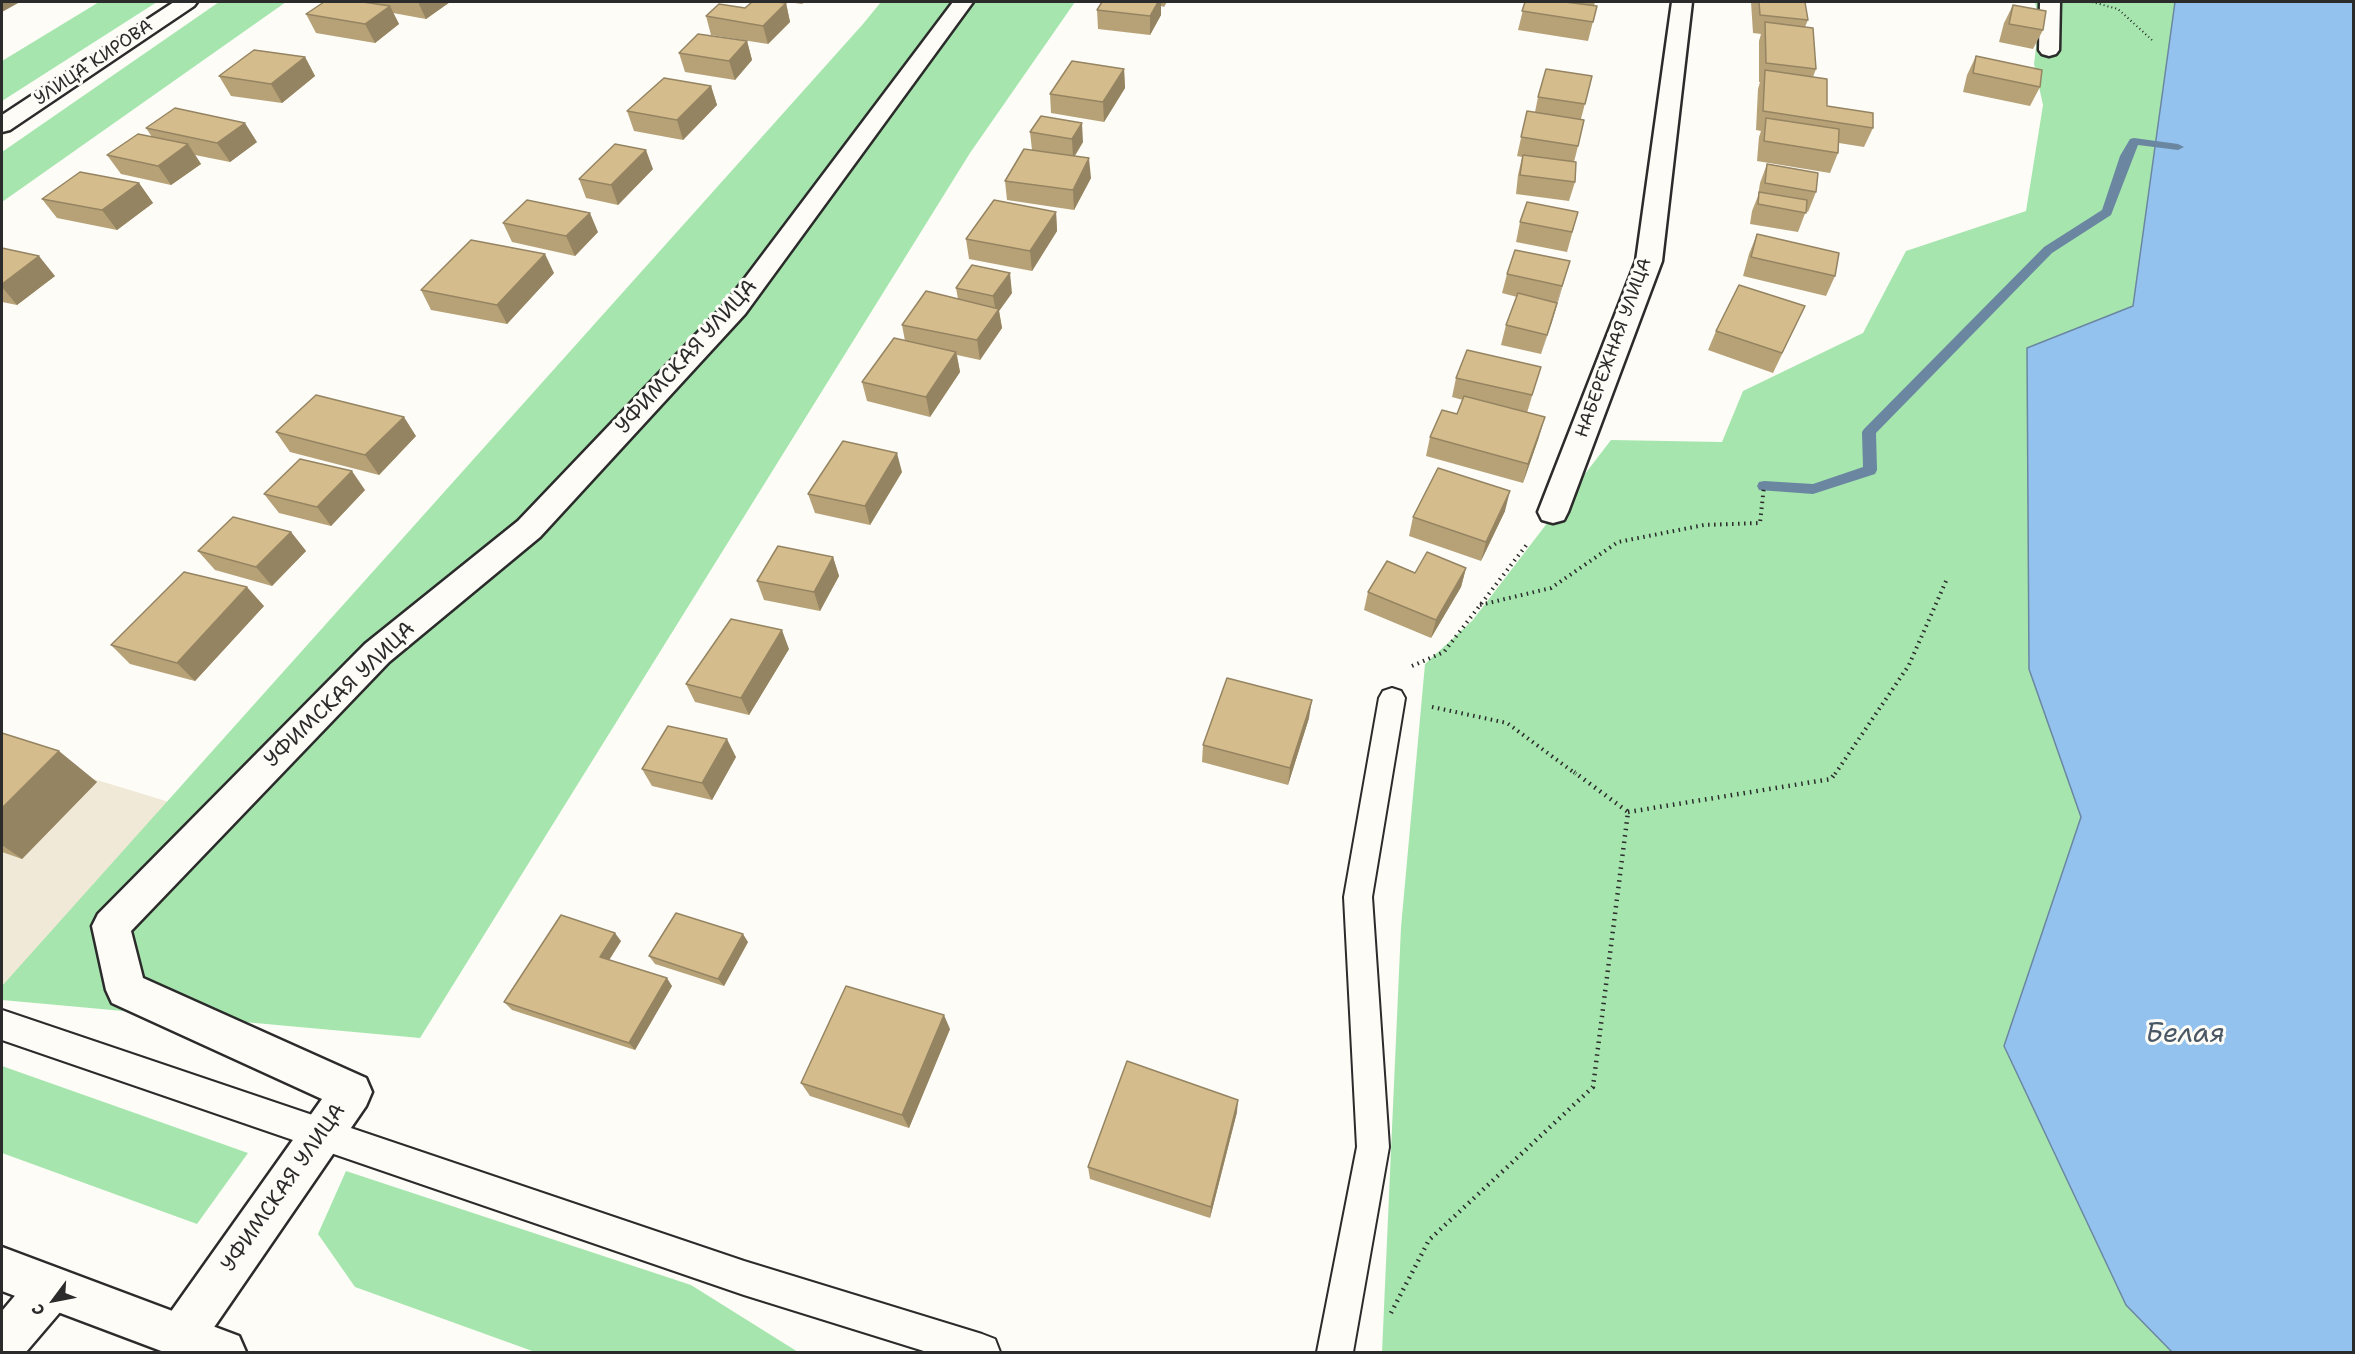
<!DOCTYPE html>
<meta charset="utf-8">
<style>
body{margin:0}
#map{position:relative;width:2355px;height:1354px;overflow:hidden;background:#fdfcf7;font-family:"Shantell Sans",sans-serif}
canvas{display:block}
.frame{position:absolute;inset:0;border:3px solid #2b2b2b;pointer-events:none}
.north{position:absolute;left:24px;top:1270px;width:60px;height:60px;-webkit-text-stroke:4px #fdfcf7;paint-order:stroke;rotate:238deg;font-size:16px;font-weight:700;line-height:24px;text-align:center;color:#2b2b2b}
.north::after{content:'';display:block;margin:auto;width:21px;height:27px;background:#2b2b2b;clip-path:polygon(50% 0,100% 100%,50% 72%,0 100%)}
</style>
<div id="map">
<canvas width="2355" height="1354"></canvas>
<div class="frame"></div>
<div class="north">С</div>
</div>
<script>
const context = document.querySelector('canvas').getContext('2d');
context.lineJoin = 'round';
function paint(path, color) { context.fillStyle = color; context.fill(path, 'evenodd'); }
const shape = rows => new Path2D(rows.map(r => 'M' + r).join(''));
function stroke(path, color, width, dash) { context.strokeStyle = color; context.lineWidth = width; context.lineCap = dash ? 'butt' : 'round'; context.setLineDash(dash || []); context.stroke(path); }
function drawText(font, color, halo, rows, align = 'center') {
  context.font = font + ' "Shantell Sans",sans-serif'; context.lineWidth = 6; context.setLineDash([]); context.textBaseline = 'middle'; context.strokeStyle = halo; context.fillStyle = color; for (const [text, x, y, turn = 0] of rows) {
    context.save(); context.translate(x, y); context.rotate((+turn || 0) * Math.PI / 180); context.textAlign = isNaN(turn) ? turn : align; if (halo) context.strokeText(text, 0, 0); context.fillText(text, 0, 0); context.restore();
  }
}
const built = shape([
 [2,751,179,805,2,987]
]);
const green = shape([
 [99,2,157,2,2,101,2,61],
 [219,2,286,2,2,202,2,152],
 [881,2,1075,2,970,153,420,1038,2,1000,2,986,863,24],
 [2035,2,2175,2,2133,307,2027,349,2029,669,2081,817,2004,1046,2126,1305,2172,1352,1382,1352,1401,927,1425,664,1472,621,1611,440,1722,442,1743,391,1863,333,1906,251,2026,211,2043,105,2034,64,2039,23],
 [2,1066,248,1153,197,1224,2,1153],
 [346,1171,691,1285,798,1352,535,1352,355,1287,318,1234]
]);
const water = shape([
 [2175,2,2353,2,2353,1352,2172,1352,2126,1305,2004,1046,2081,817,2029,669,2027,348,2133,306,2175,2]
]);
const stream = shape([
 [2134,138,2178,144,2184,147,2178,150,2138,145,2111,215,2052,253,1876,433,1877,470,1875,474,1813,494,1759,490,1757,486,1759,482,1764,481,1813,484,1863,467,1862,432,1864,429,2044,247,2102,210,2120,156,2130,139,2134,138]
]);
const pathFar2 = shape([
 [2092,2,2118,9,2152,40]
]);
const pathFar1 = shape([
 [1480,605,1551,588,1618,542,1704,525,1760,523,1764,486],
 [1412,666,1444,652,1528,543],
 [1432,707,1507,723,1576,774],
 [1835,774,1909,665,1946,581]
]);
const path = shape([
 [1628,812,1831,779,1836,772],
 [1391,1313,1429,1240,1593,1087,1628,812,1574,772]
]);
const lane = shape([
 [1392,688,1401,691,1405,698,1372,897,1389,1147,1353,1352,1317,1352,1357,1147,1344,897,1379,698,1383,691,1392,688],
 [2,1010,744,1261,982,1334,995,1339,1000,1352,927,1352,744,1295,2,1040,2,1010]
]);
const street = shape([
 [953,2,973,2,745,314,540,537,389,662,131,931,143,978,366,1078,372,1092,366,1106,197,1352,165,1352,158,1336,165,1320,322,1099,112,1003,106,990,92,926,98,914,365,644,518,521,727,302,953,2],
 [1672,2,1692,2,1662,261,1568,512,1564,520,1553,523,1542,520,1538,512,1636,261,1672,2],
 [2040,2,2060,2,2059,50,2056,54,2049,56,2042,54,2039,50,2040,2],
 [51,1266,67,1272,73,1288,67,1304,26,1352,2,1352,2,1311,35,1272,51,1266]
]);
const secondary = shape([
 [174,2,197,2,194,6,10,130,2,132,2,115,174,2],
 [2,1247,239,1336,246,1352,164,1352,2,1291,2,1247]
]);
const wall = shape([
 [324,2,450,2,426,19,393,13,399,24,375,43,316,33,306,14],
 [787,2,805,2,802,4],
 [1102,2,1167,2,1164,7,1161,6,1161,15,1150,35,1098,29,1097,10],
 [1525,2,1595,2,1594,6,1597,6,1588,41,1518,30],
 [1751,2,1805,2,1808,20,1805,27,1816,69,1813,77,1827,106,1873,128,1864,147,1839,143,1838,153,1830,173,1757,161,1759,137,1761,131,1756,130,1758,89,1760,82,1759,82,1759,41,1761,34,1753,33],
 [786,3,790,22,768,44,711,35,706,16,745,8],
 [2013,5,2043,30,2033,49,1999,42,2004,23],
 [747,41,752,60,735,80,685,72,679,53],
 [1976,56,2040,87,2030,106,1963,92,1967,75],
 [305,57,315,76,282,103,231,96,219,76],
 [1124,69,1125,88,1104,122,1051,113,1050,94],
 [1592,76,1581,119,1578,146,1574,162,1575,182,1569,201,1516,194,1518,175,1522,157,1517,156,1527,111,1535,112,1538,97],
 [711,86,717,105,683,140,634,131,627,111],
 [1041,116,1083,142,1075,156,1091,178,1074,210,1007,200,1005,181,1032,150,1030,132],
 [146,128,257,142,230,162,195,155,201,164,171,185,121,174,107,155,152,137],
 [1767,164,1816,192,1808,212,1806,211,1798,232,1750,224,1752,211,1758,196,1760,183],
 [653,169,618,205,586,198,579,179],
 [139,183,153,203,117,230,57,218,42,199],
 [1056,212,1057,231,1032,271,969,259,966,239],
 [1578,212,1567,252,1516,242,1520,222],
 [503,223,598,232,575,256,512,242],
 [1757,234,1835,276,1826,296,1743,276,1749,254],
 [2,248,55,276,17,305,2,302],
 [1570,261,1541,354,1501,345,1506,325,1517,297,1502,293,1507,274],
 [554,273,507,324,431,310,421,290],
 [956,288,1012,293,999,311,1002,328,980,360,957,355,960,372,930,417,867,401,862,382,905,341,902,325,958,299],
 [1805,306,1773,373,1708,350,1716,331],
 [1456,378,1535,386,1527,413,1539,437,1523,483,1426,456,1430,437,1457,414,1463,400,1452,397],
 [276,432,416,436,379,475,290,452],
 [902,472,870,525,815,513,808,494],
 [365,490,331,526,279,513,264,494],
 [1505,511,1481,561,1409,536,1413,517],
 [291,532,306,551,272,586,215,570,198,551],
 [833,557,839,576,820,611,764,600,757,581],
 [1466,568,1461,587,1431,638,1364,610,1368,592,1415,573],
 [264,606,195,681,130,664,111,645],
 [789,649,749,715,695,702,686,684],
 [1309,718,1288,785,1202,762,1203,745],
 [2,733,97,782,22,859,2,852],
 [736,757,712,800,652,786,642,769],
 [621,941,609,960,672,986,635,1050,512,1010,504,1002],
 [748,942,724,986,655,964,649,956],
 [950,1029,909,1128,810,1096,801,1083],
 [1237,1112,1210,1218,1090,1179,1088,1167]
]);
const shadedWall = shape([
 [2,2,20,2,2,12],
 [418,2,450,2,426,19],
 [1158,2,1161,2,1161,15,1150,35,1150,16],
 [786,3,790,22,768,44,763,26],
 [390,6,399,24,375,43,365,24],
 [747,41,752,60,735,80,729,61],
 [305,57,315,76,282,103,271,84],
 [1124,69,1125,88,1104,122,1103,102],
 [711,86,717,105,683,140,677,120],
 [245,123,257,142,230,162,217,143],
 [1082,123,1083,142,1073,158,1072,139],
 [188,144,201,164,171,185,158,166],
 [646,150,653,169,618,205,611,185],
 [1089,158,1091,178,1074,210,1073,190],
 [139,183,153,203,117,230,102,210],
 [1056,212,1057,231,1032,271,1030,251],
 [590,213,598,232,575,256,566,236],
 [545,254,554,273,507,324,497,305],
 [39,256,55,276,17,305,2,287,2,284],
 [1570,261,1552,322,1541,354,1547,335],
 [1010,273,1012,293,999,311,1002,328,980,360,977,340,996,313,993,296],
 [956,352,960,372,930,417,926,397],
 [404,417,416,436,379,475,365,455],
 [1545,417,1539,437,1523,483,1528,464],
 [897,453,902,472,870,525,865,506],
 [352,471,365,490,331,526,317,507],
 [1510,491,1505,511,1481,561,1486,542],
 [291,532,306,551,272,586,256,567],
 [833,557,839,576,820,611,814,592],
 [1466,568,1461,587,1431,638,1436,620],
 [247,587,264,606,195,681,177,663],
 [782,630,789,649,749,715,741,698],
 [1312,700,1309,718,1288,785,1290,768],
 [727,739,736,757,712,800,702,783],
 [59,751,97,782,22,859,2,845,2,808],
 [615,933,621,941,606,965,600,957],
 [743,934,748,942,724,986,718,979],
 [667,978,672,986,635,1050,629,1043],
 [944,1015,950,1029,909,1128,902,1115],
 [1238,1100,1237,1112,1210,1218,1211,1207]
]);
const building = shape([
 [324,2,363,2,390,6,365,24,306,14,324,2],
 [752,2,776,2,786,3,763,26,706,16,719,4,745,8,752,2],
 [1102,2,1158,2,1150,16,1097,10,1102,2],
 [1525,2,1565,2,1597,6,1593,22,1522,11,1525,2],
 [1759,2,1805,2,1808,20,1760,15,1759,2],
 [2013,5,2046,11,2043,30,2009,24,2013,5],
 [1765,22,1813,28,1816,69,1766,63,1765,22],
 [698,34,747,41,729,61,679,53,698,34],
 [254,50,305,57,271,84,219,76,254,50],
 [1976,56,2042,70,2040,87,1973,73,1976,56],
 [1072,61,1124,69,1103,102,1050,94,1072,61],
 [1546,69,1592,76,1585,104,1538,97,1546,69],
 [1765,70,1827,79,1827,106,1873,113,1873,128,1763,111,1765,70],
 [664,78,711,86,677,120,627,111,664,78],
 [175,108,245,123,217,143,146,128,175,108],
 [1527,111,1584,120,1578,146,1521,137,1527,111],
 [1041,116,1082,123,1072,139,1030,132,1041,116],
 [1766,118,1839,129,1838,153,1764,141,1766,118],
 [138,134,188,144,158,166,107,155,138,134],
 [615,144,646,150,611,185,579,179,615,144],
 [1024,149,1089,158,1073,190,1005,181,1024,149],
 [1523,155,1576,162,1575,182,1520,175,1523,155],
 [1767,164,1818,173,1816,192,1765,183,1767,164],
 [80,172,139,183,102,210,42,199,80,172],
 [1759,192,1807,200,1806,213,1758,204,1759,192],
 [527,200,590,213,566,236,503,223,527,200],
 [994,200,1056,212,1030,251,966,239,994,200],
 [1527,202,1578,212,1572,232,1520,222,1527,202],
 [1757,234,1839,253,1835,276,1751,257,1757,234],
 [471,240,545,254,497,305,421,290,471,240],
 [2,248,39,256,2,284,2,248],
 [1515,250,1570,261,1562,286,1507,274,1515,250],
 [972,265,1010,273,993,296,956,288,972,265],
 [1739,285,1805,306,1782,353,1716,331,1739,285],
 [926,291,999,309,977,340,902,325,926,291],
 [1518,293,1557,303,1547,335,1506,325,1518,293],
 [894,338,956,352,926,397,862,382,894,338],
 [1467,350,1541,367,1532,395,1456,378,1467,350],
 [316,395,404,417,365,455,276,432,316,395],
 [1464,396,1545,417,1528,464,1430,437,1442,410,1457,414,1464,396],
 [843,441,897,453,865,506,808,494,843,441],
 [300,459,352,471,317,507,264,494,300,459],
 [1438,468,1510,491,1486,542,1413,517,1438,468],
 [233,517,291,532,256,567,198,551,233,517],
 [778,546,833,557,814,592,757,581,778,546],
 [1427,552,1466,568,1436,620,1368,592,1387,561,1415,573,1427,552],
 [184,572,247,587,177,663,111,645,184,572],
 [731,619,782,630,741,698,686,684,731,619],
 [1227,678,1312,700,1290,768,1203,745,1227,678],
 [668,726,727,739,702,783,642,769,668,726],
 [2,733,59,751,2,808,2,733],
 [676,913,743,934,718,979,649,956,676,913],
 [561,915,615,933,600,957,667,978,629,1043,504,1002,561,915],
 [846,986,944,1015,902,1115,801,1083,846,986],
 [1127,1061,1238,1100,1211,1207,1088,1167,1127,1061]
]);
const farStreetnames = [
 ["УЛИЦА КИРОВА",94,63,-34],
 ["НАБЕРЕЖНАЯ УЛИЦА",1614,348,-70]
];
const streetNames = [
 ["УФИМСКАЯ УЛИЦА",687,357,-48],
 ["УФИМСКАЯ УЛИЦА",340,695,-44],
 ["УФИМСКАЯ УЛИЦА",284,1188,-55]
];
const nearWaternames = [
 ["Белая",2185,1035]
];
paint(built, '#f1e9d7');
paint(green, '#a6e6ae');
paint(water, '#94c2ef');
stroke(water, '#6a86a1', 1.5);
paint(stream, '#6a86a1');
stroke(lane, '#2b2b2b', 4);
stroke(street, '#2b2b2b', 5);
stroke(secondary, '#2b2b2b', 5);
stroke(pathFar2, '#2b2b2b', 2, [1, 3]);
stroke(pathFar1, '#2b2b2b', 4, [1.5, 4.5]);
stroke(path, '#2b2b2b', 4.5, [1.5, 5]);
paint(lane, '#fdfcf7');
paint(street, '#fdfcf7');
paint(secondary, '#fdfcf7');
paint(wall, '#b7a278');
paint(shadedWall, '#958462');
paint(building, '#d5bc8c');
stroke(building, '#958462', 1.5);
drawText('18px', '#2b2b2b', '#fdfcf7', farStreetnames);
drawText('21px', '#2b2b2b', '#fdfcf7', streetNames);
drawText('italic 27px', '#4a5866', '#fdfcf7', nearWaternames);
</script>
